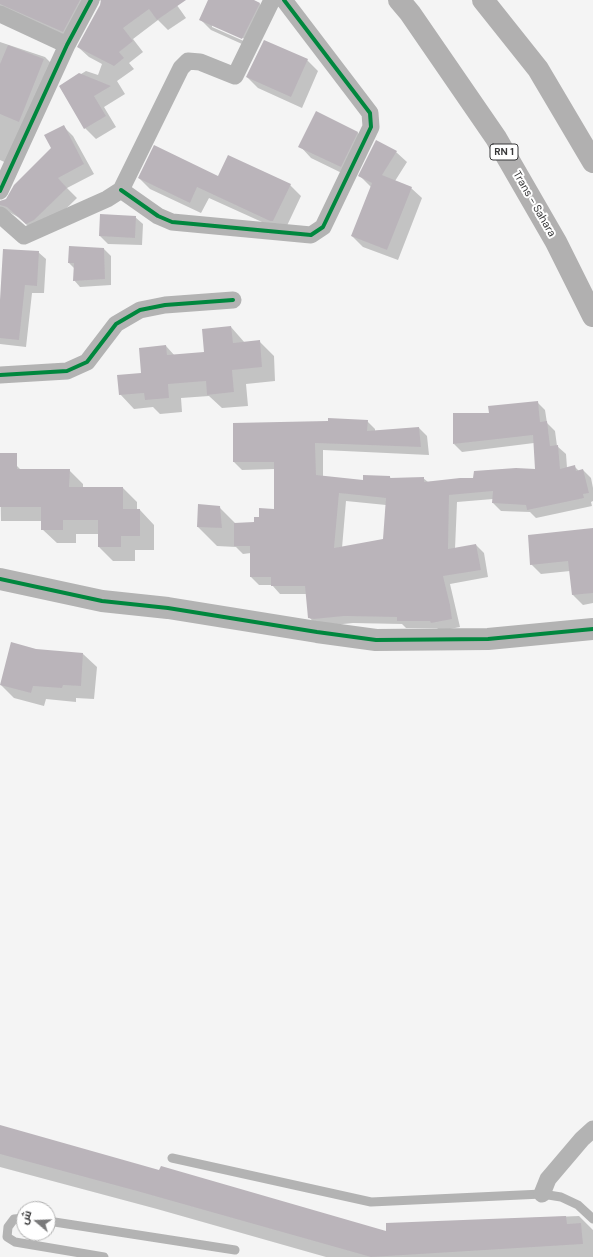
<!DOCTYPE html>
<meta charset="utf-8">
<style>
body{margin:0}
#map{position:relative;width:593px;height:1257px;overflow:hidden;background:#f4f4f4;font-family:"DM Sans",Cairo,sans-serif}
canvas{display:block}
.north{position:absolute;left:16px;top:1201px;width:40px;height:40px;box-sizing:border-box;background:#fff;border:1px solid #b0b0b0;border-radius:50%;rotate:289deg;font-size:11px;font-weight:700;line-height:16px;text-align:center;color:#39393a}
.north::after{content:'';display:block;margin:auto;width:14px;height:18px;background:#7a7a7b;clip-path:polygon(50% 0,100% 100%,50% 72%,0 100%)}
</style>
<div id="map">
<canvas width="593" height="1257"></canvas>
<div class="north">ش</div>
</div>
<script>
const context = document.querySelector('canvas').getContext('2d');
context.lineJoin = 'round';
function paint(path, color) { context.fillStyle = color; context.fill(path, 'evenodd'); }
const shape = rows => new Path2D(rows.map(r => 'M' + r).join(''));
function stroke(path, color, width, dash) { context.strokeStyle = color; context.lineWidth = width; context.lineCap = dash ? 'butt' : 'round'; context.setLineDash(dash || []); context.stroke(path); }
function drawText(font, color, halo, rows, align = 'center') {
  context.font = font + ' "DM Sans",sans-serif'; context.lineWidth = 4; context.setLineDash([]); context.textBaseline = 'middle'; context.strokeStyle = halo; context.fillStyle = color; for (const [text, x, y, turn = 0] of rows) {
    context.save(); context.translate(x, y); context.rotate((+turn || 0) * Math.PI / 180); context.textAlign = isNaN(turn) ? turn : align; if (halo) context.strokeText(text, 0, 0); context.fillText(text, 0, 0); context.restore();
  }
}
const shadow = shape([
 [0,0,175,0,174,1,186,18,168,30,158,20,133,39,143,52,129,63,134,69,117,81,125,94,104,107,116,127,96,139,85,128,60,87,86,71,98,75,102,64,89,57,78,47,101,5,102,0,96,2,73,42,0,16],
 [209,0,251,0,259,3,270,15,253,49,211,30,200,19],
 [212,24,247,40,246,42,212,27],
 [0,42,45,57,55,67,15,167,0,160],
 [307,60,318,71,302,108,258,88,247,77],
 [63,126,73,136,94,174,67,188,77,198,44,230,37,234,18,217,0,207,0,201,7,200,52,148],
 [357,132,368,144,352,178,311,158,300,146],
 [396,152,407,162,395,181,411,188,422,198,398,260,363,247,352,236,371,187,360,176],
 [219,177,290,185,301,196,284,232,209,198,201,213,150,189,139,178],
 [135,217,143,224,142,245,108,244,100,236],
 [104,249,111,256,111,285,80,287,74,280,74,268,69,263],
 [38,252,46,259,44,293,32,293,26,347,0,344,0,301],
 [231,327,245,343,259,341,274,356,275,381,246,384,248,406,222,408,209,396,181,398,182,412,160,414,153,407,134,409,120,394,142,374,166,346,175,356,205,353],
 [537,402,545,410,547,423,555,431,557,446,566,454,567,468,574,466,579,471,583,470,591,478,593,488,593,501,591,502,592,506,536,518,530,512,501,511,493,503,493,499,457,502,455,549,476,545,484,553,488,577,450,584,460,627,440,631,437,628,406,628,402,624,353,623,323,626,317,626,309,617,307,594,280,594,272,585,259,585,251,577,251,553,243,554,236,547,217,546,198,527,219,507,236,524,255,523,260,518,275,510,275,469,242,470,234,462,367,421,375,429,375,431,419,428,427,436,429,455,323,450,323,477,364,481,389,477,391,478,423,478,428,482,474,479,536,470,534,443,462,452,454,444,490,414],
 [346,501,386,505,384,540,342,548],
 [0,466,17,466,21,470,69,470,83,484,83,488,123,488,137,502,137,510,140,510,154,525,154,550,135,550,135,561,113,561,99,547,99,534,76,534,76,543,57,543,42,529,42,521,1,521],
 [593,529,593,603,583,605,573,595,570,571,541,574,531,564],
 [36,650,83,654,97,667,94,699,76,698,76,702,46,699,44,706,14,698,1,685],
 [0,1126,160,1171,387,1232,387,1224,579,1216,593,1230,593,1257,326,1257,157,1209,0,1167]
]);
const building = shape([
 [0,0,80,0,63,32,0,4],
 [101,0,186,0,157,20,149,9,123,28,133,41,119,52,124,58,114,66,77,47,100,5],
 [208,0,254,0,260,3,242,39,199,20],
 [264,40,308,59,291,97,246,77],
 [8,45,44,59,19,122,0,114,0,64],
 [79,73,111,86,94,96,106,116,84,129,59,86],
 [316,111,358,132,341,167,298,147],
 [64,125,84,164,58,178,67,188,34,220,26,224,7,207,0,205,0,201,6,199,14,185,51,148,44,135],
 [376,140,397,151,382,175,412,187,387,250,351,236,372,183,358,176],
 [154,145,218,176,228,155,291,184,273,221,270,221,197,187,190,203,138,178],
 [100,214,136,216,135,238,99,236],
 [69,246,104,248,105,279,73,281,74,263,68,263],
 [3,249,39,251,37,286,25,285,19,340,0,338,0,300],
 [231,326,233,343,260,340,262,367,232,370,234,392,207,395,206,381,168,384,169,398,145,400,144,393,119,395,117,375,141,373,139,348,166,345,167,355,204,352,202,329],
 [538,401,540,422,547,421,550,446,558,445,560,469,575,465,576,471,583,469,589,493,583,494,584,498,527,510,526,505,492,503,493,491,449,495,448,549,476,544,481,570,443,576,450,605,452,619,431,623,430,621,397,621,397,617,344,616,314,619,308,618,305,586,271,586,271,577,250,577,250,546,234,546,234,523,254,522,254,517,259,517,259,508,274,509,274,462,233,462,233,423,328,421,328,418,368,420,367,431,419,427,421,447,315,443,316,475,363,480,363,475,390,476,390,478,424,477,424,482,460,478,473,478,474,471,516,468,535,469,533,435,453,444,453,413,489,413,488,406],
 [339,493,386,498,383,539,334,548],
 [0,453,17,453,17,469,70,469,69,487,123,487,123,509,140,509,140,536,121,536,121,547,98,547,98,520,63,520,63,530,41,530,41,507,0,507],
 [198,504,220,506,222,528,197,527],
 [593,528,593,593,572,595,568,561,530,565,528,535],
 [11,642,36,649,83,653,81,686,63,685,62,688,33,686,31,693,0,685],
 [0,1125,159,1170,161,1166,386,1231,386,1223,566,1216,567,1224,581,1223,583,1244,371,1257,137,1191,0,1154]
]);
const lane = shape([
 [172,1158,371,1202,542,1194,561,1197,578,1205,593,1219],
 [24,1218,14,1219,8,1227,7,1237,15,1242,104,1257],
 [48,1221,235,1250]
]);
const street = shape([
 [0,14,67,45],
 [121,190,158,216,172,222,311,235,323,227,371,127,370,113,284,0],
 [0,191,67,45,91,0],
 [0,215,24,236,107,199,121,190,181,68,188,61,200,62,235,76,272,0],
 [0,375,67,371,87,362,116,324,140,310,165,305,233,300],
 [542,1194,548,1179,582,1139,593,1129]
]);
const secondary = shape([
 [0,579,102,601,168,608,317,632,376,640,488,639,593,629]
]);
const highway = shape([
 [399,0,410,13,496,138,556,242,593,316],
 [483,0,538,69,593,162]
]);
const cycleway = shape([
 [121,190,158,216,172,222,311,235,323,227,371,127,370,113,284,0],
 [0,191,67,45,91,0],
 [0,375,67,371,87,362,116,324,140,310,165,305,233,300],
 [0,579,102,601,168,608,317,632,376,640,488,639,593,629]
]);
const shields = [
 [504,152,28]
];
const shieldNames = [
 ["RN 1",504,152]
];
const streetNames = [
 ["Trans - Sahara",534,204,60]
];
paint(shadow, '#0003');
paint(building, '#bab4ba');
stroke(lane, '#b3b3b3', 9);
stroke(street, '#b3b3b3', 17);
stroke(secondary, '#b3b3b3', 22);
stroke(highway, '#b1b0b0', 22);
stroke(cycleway, '#00873e', 4);
for (const [x, y, w] of shields) { const box = new Path2D(); box.roundRect(x - w / 2, y - 8, w, 16, 3); context.fillStyle = '#fff'; context.fill(box); stroke(box, '#39393a', 1); }
drawText('bold 10px', '#39393a', null, shieldNames);
drawText('11px', '#39393a', '#fff', streetNames);
</script>
